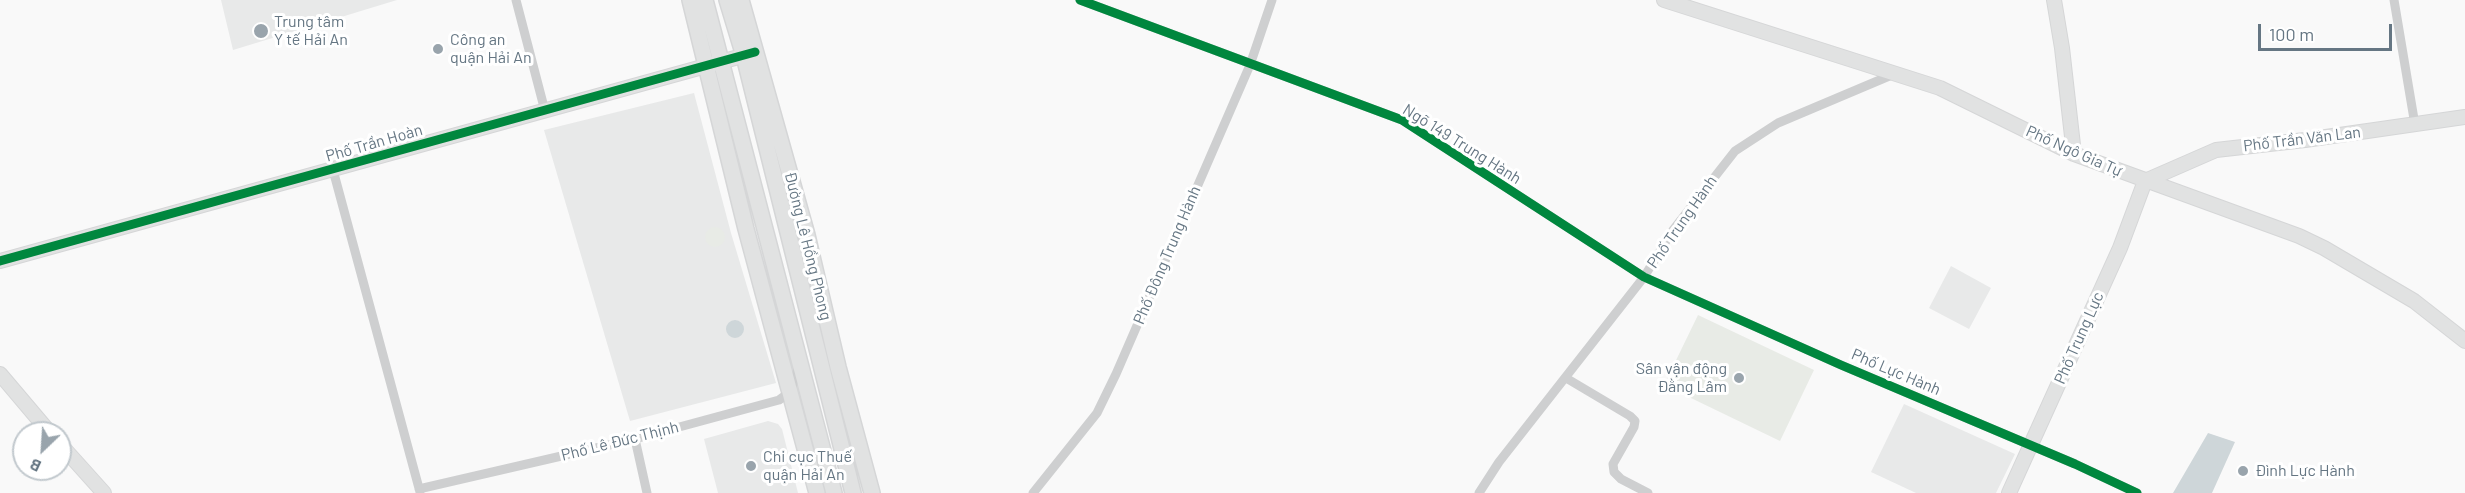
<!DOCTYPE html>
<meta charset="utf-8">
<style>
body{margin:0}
#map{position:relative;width:2465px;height:493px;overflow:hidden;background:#f9f9f9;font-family:Barlow,sans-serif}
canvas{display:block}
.north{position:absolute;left:12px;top:421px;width:60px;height:60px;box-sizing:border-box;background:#fff;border:2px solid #c1c8cd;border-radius:50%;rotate:205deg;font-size:16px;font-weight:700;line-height:24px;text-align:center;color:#657683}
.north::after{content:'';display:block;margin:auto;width:21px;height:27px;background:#99a4ac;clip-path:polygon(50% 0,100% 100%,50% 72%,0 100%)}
.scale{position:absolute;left:2258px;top:24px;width:134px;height:27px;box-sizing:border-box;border:3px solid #657683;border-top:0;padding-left:8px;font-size:18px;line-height:21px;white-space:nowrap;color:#657683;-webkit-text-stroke:4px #fff;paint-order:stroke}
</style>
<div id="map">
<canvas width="2465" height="493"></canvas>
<div class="north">B</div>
<div class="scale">100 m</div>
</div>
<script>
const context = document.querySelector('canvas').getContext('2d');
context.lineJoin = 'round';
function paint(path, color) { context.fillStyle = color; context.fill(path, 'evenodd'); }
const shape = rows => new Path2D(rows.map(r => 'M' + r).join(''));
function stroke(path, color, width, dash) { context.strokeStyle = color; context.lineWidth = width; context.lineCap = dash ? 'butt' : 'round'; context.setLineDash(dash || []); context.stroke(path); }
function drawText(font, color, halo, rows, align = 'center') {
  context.font = font + ' Barlow,sans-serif'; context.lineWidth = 6; context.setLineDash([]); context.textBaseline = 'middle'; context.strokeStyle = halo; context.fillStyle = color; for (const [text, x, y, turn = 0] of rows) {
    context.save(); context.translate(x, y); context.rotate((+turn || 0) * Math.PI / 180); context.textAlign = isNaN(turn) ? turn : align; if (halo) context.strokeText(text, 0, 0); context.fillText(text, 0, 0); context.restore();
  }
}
const built = shape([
 [221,0,397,0,233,50],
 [694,93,731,233,776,383,630,421,544,130],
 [1951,266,1991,288,1969,329,1929,308],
 [1904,404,2015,454,1996,493,1916,493,1871,472],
 [768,421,778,424,782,429,798,493,718,493,704,439]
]);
const green = shape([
 '705 237a10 10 0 1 1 20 0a10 10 0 1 1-20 0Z',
 [1698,315,1814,370,1780,441,1664,385]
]);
const water = shape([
 '726 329a9 9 0 1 1 18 0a9 9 0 1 1-18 0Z',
 [2208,433,2235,442,2212,493,2173,493]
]);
const street = shape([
 [516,0,545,111],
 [1080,0,1402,120,1644,277,1841,365,2075,464,2137,493],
 [2394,0,2415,125],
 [333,170,420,492],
 [1566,378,1630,416,1635,421,1634,427,1613,464,1614,472,1621,479,1648,493],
 [635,439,647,493],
 [419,489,635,439,779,400,790,392,799,367],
 [1033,493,1097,413,1116,374,1250,65,1272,0],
 [1479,493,1499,462,1644,277,1673,230,1735,151,1778,123,1894,74]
]);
const secondary = shape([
 [1664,0,1940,88,2074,154,2299,236,2324,248,2414,301,2465,341],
 [2054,0,2062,48,2074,154],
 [0,261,753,53],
 [0,374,50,433],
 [60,444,104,493],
 [2009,493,2120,248,2145,181,2216,150,2305,140,2465,117]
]);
const primary = shape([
 [690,0,746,229,817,493],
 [705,0,834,493],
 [727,0,744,56,853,493],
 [741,0,807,235,838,367,872,493]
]);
const cycleway = shape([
 [1080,0,1402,120,1644,277,1841,365,2075,464,2137,493],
 [0,261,755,52]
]);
const markers = [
 [261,31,8,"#99a4ac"],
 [438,49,6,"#99a4ac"],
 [1739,378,6,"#99a4ac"],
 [751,466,6,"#99a4ac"],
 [2243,471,6,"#99a4ac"]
];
const poiNames = [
 ["Trung tâm",274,22],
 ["Y tế Hải An",274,40],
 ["Công an",450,40],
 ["quận Hải An",450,58],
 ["Sân vận động",1727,369,"right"],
 ["Đằng Lâm",1727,387,"right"],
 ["Chi cục Thuế",763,457],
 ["quận Hải An",763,475],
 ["Đình Lực Hành",2255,471]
];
const streetNames = [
 ["Phố Trần Văn Lan",2302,139,-7],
 ["Phố Trần Hoàn",374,143,-16],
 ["Ngõ 149 Trung Hành",1462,144,32],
 ["Phố Ngô Gia Tự",2074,151,24],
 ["Phố Trung Hành",1682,222,-55],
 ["Đường Lê Hồng Phong",808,246,76],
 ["Phố Đông Trung Hành",1167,255,-67],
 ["Phố Trung Lực",2079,338,-66],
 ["Phố Lực Hành",1896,372,23],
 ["Phố Lê Đức Thịnh",620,441,-14]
];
paint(built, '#e8e9e9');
paint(green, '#e8ebe6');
paint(water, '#ced6d9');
stroke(secondary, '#d5d6d7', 16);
stroke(primary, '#d5d6d7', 18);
stroke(street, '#cecfd0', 9);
stroke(secondary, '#e1e2e2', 14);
stroke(primary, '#e1e2e2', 15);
stroke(cycleway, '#00873e', 9);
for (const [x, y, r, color] of markers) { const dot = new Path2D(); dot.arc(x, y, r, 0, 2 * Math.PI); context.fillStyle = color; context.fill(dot); stroke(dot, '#fff', 2); }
drawText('16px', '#657683', '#fff', poiNames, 'left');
drawText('16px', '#657683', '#fff', streetNames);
</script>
